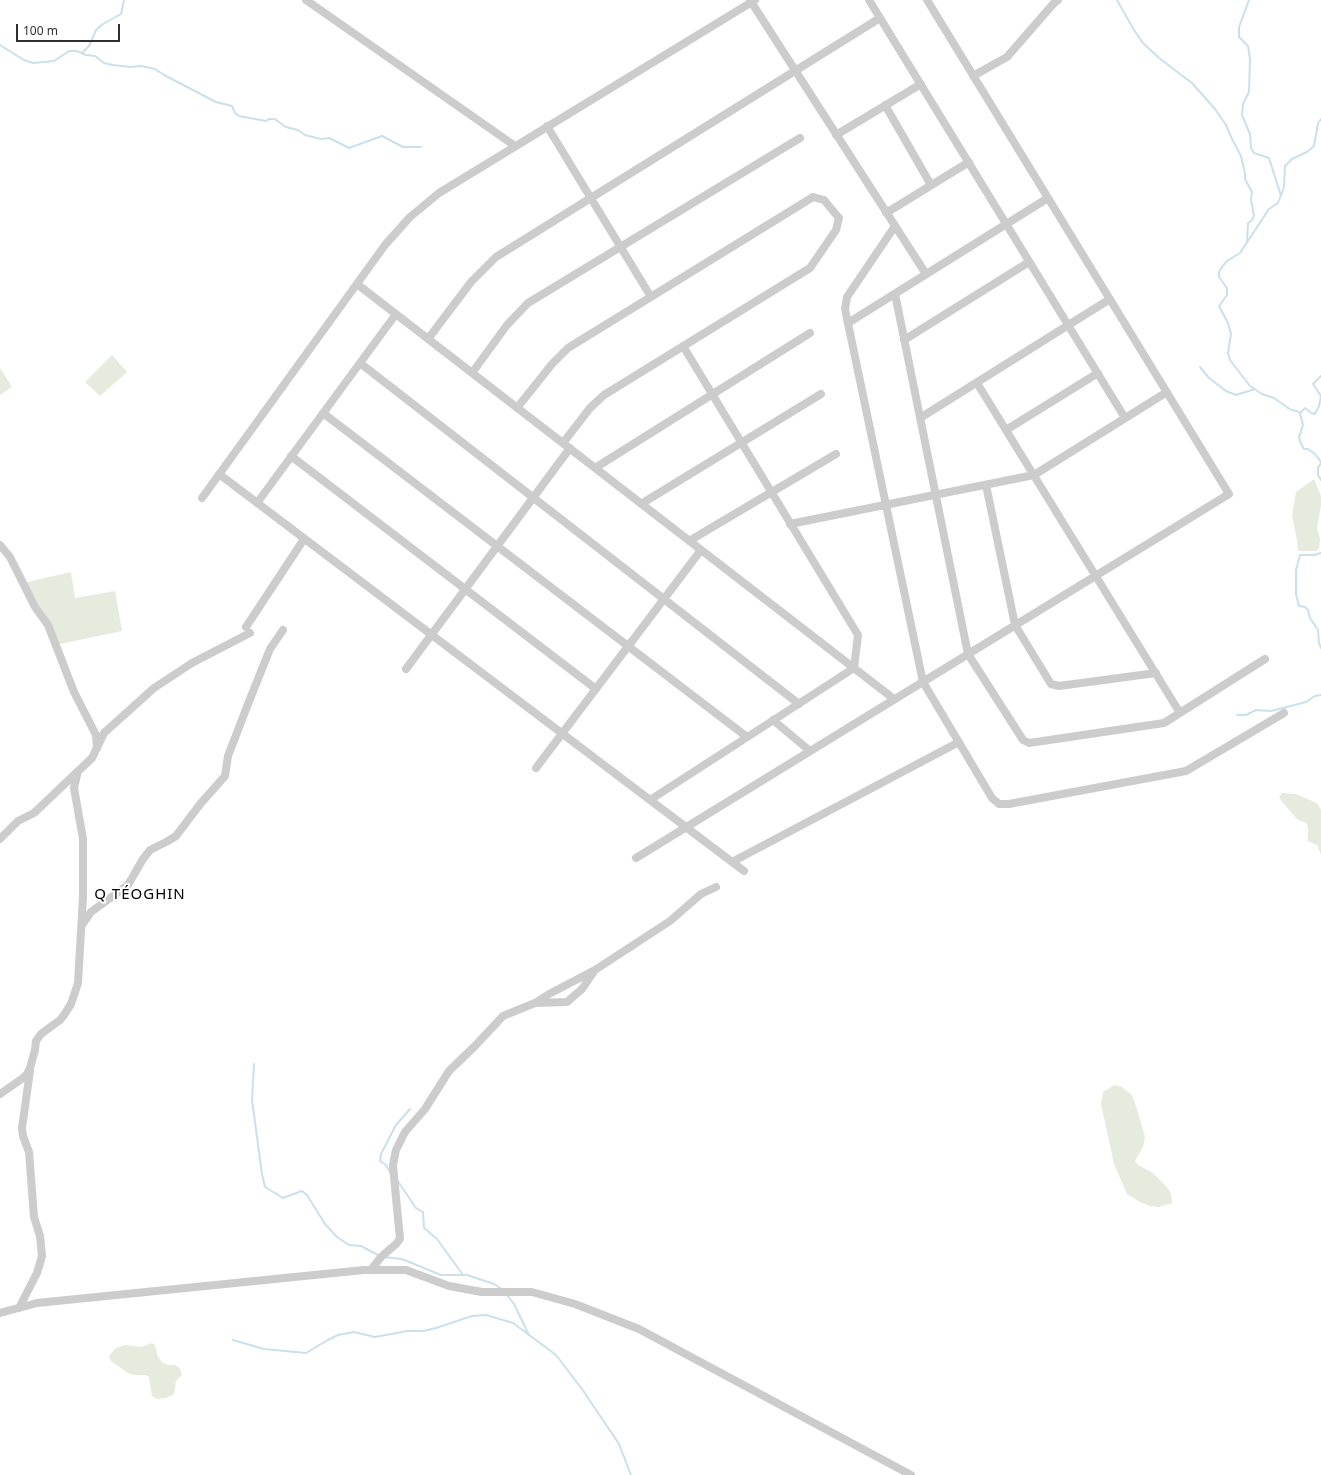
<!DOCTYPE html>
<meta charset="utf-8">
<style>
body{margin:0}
#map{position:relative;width:1321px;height:1475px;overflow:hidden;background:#fff;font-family:"Noto Sans",sans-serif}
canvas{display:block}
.scale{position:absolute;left:16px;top:24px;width:104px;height:18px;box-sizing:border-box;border:2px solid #2f2f2f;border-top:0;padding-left:5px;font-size:12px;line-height:14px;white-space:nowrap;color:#2f2f2f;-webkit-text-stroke:3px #fff;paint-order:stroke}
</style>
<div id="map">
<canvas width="1321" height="1475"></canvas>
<div class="scale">100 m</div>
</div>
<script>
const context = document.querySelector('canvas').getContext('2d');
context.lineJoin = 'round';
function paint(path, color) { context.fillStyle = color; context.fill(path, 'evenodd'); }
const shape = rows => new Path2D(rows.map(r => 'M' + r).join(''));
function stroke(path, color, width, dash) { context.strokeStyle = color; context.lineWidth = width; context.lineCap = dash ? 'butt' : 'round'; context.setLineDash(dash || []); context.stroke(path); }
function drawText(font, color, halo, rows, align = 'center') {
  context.font = font + ' "Noto Sans",sans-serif'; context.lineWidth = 4; context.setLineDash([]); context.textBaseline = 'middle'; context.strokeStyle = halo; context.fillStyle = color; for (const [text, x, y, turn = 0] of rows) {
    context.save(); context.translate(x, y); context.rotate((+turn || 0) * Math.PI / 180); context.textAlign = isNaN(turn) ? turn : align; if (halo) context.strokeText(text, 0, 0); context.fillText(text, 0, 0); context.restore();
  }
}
const green = shape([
 [112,355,127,372,100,396,85,382],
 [0,368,12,387,0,395],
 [1314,479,1321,496,1321,505,1317,528,1320,539,1319,549,1316,551,1298,551,1297,540,1292,516,1296,492],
 [71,572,75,598,115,591,122,631,55,645,23,583],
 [1282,793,1296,794,1317,803,1321,810,1321,855,1317,845,1308,841,1308,827,1306,823,1298,820,1282,802,1279,797],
 [1114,1085,1122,1087,1132,1095,1137,1109,1145,1137,1143,1147,1135,1161,1138,1165,1153,1173,1165,1185,1171,1193,1172,1203,1159,1207,1150,1206,1140,1202,1127,1194,1114,1164,1101,1104,1103,1092],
 [152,1343,155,1345,158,1357,163,1363,168,1365,175,1365,180,1369,182,1375,176,1381,174,1394,166,1398,157,1399,152,1396,149,1377,145,1375,134,1375,128,1373,111,1361,109,1356,116,1348,125,1345,141,1347]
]);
const stream = shape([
 [1117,0,1134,30,1143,43,1159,58,1192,83,1215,109,1226,125,1232,139,1241,156,1245,173,1245,179,1252,192,1251,200,1254,216,1252,220,1248,223,1247,243],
 [1249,0,1239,27,1239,37,1248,46,1250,59,1249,92,1243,104,1242,115,1250,134,1251,148,1254,153,1269,158,1281,196],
 [0,45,24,60,33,63,54,61,69,51,77,51,86,55,95,56,104,63,113,65,130,67,141,66,155,69,164,75,216,102,232,106,235,113,239,116,266,121,269,119,275,119,286,127,298,130,305,135,321,139,329,138,349,148,382,136,403,147,421,147],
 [82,53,89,46,96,30,103,24,121,14,124,0],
 [1321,119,1318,123,1314,146,1307,152,1292,159,1285,166,1284,187,1278,203,1269,209,1240,253,1227,261,1222,267,1219,272,1219,277,1227,288,1227,295,1219,306,1228,323,1231,334,1228,353,1230,360,1250,386,1262,394,1274,398,1291,410,1297,411,1300,413,1303,425,1299,437,1301,444,1304,449,1308,449,1315,454,1321,462],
 [1200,367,1209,378,1226,391,1236,395,1255,389],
 [1321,376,1313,384,1321,396],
 [1300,413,1305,408,1311,413,1315,414,1319,406,1321,396],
 [1321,463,1318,468,1318,475,1321,480],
 [1321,553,1314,555,1300,555,1296,570,1296,594,1299,606,1305,607,1308,610,1310,618,1318,630,1319,643,1321,648],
 [1237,715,1246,715,1256,710,1271,711,1283,708,1306,702,1315,696,1321,695],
 [254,1064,252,1100,262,1174,265,1187,283,1198,302,1191,307,1195,325,1224,337,1237,349,1245,361,1246,378,1255],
 [390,1172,386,1165,380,1161,381,1154,396,1125,410,1109],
 [397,1180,416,1208,423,1212,424,1228,437,1239,463,1275],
 [384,1257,402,1259,441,1275,467,1275,494,1284,502,1289],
 [507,1295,514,1304,528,1333],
 [233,1340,264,1349,306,1353,328,1340,338,1335,354,1332,375,1337,407,1331,423,1331,436,1328,472,1316,486,1315,513,1323,556,1355,582,1389,619,1444,631,1475]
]);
const minor = shape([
 [306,0,515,146],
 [750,0,926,274],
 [869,0,1125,418],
 [973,76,1007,57,1054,3,1058,0],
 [885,105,931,185],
 [547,126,651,297],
 [836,135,921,84],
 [886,213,969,162],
 [895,226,847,297,845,309,923,682,992,798,999,804,1009,804,1186,771,1284,713],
 [357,284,894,699],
 [895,294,968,654,1023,740,1029,743,1164,723,1265,659],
 [848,323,1048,198],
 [428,339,471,282,496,257,880,18],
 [904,340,1029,262],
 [360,363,799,704],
 [472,373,507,325,528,303,800,138],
 [977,383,1180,713],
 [517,408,552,364,568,348,813,197,824,200,839,218,836,230,810,268,604,395,590,408,563,443],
 [323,413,747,737],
 [920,418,1110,299],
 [1006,430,1098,373],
 [291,456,596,689],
 [595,468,810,333],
 [219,474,744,871],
 [986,485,1015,625,1051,684,1059,686,1156,673],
 [202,498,385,245,410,217,439,193,755,0],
 [257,503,396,314],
 [641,504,821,394],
 [790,524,1034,475,1167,392],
 [689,541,836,454],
 [0,545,10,557,35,607,48,625,74,692,96,735,97,748],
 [246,627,304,539],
 [406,669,570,448],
 [773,720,810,751],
 [536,768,701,550],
 [650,800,854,668,858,635,683,346],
 [0,839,18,821,34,813,92,758,104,733,154,688,192,663,250,633],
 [636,858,1229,494,927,0],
 [732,862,959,742],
 [82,925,91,912,128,885,143,859,150,850,168,841,176,836,201,803,225,776,228,756,248,704,270,649,283,630],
 [535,1003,567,1002,582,989,595,970],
 [0,1094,23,1078,27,1074,30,1068,35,1050,36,1041,41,1034,60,1020,64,1015,71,1004,78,983,83,897,83,839,74,788,78,771],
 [371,1270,381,1257,396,1244,400,1239,395,1187,393,1165,396,1150,405,1132,425,1109,449,1071,475,1046,503,1016,535,1003,549,994,595,970,670,921,701,894,716,887],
 [19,1308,37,1273,42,1256,40,1236,34,1217,29,1152,23,1136,22,1128,30,1071],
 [0,1313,37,1303,364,1270,406,1270,449,1286,482,1292,532,1292,575,1304,639,1329,911,1475]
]);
const quarterNames = [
 ["Q TÉOGHIN",140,895]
];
paint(green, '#e6ebde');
stroke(stream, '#cbe0ea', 2);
stroke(minor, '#ccc', 8);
context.letterSpacing = '1px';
drawText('15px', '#000', '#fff', quarterNames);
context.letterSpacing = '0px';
</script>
